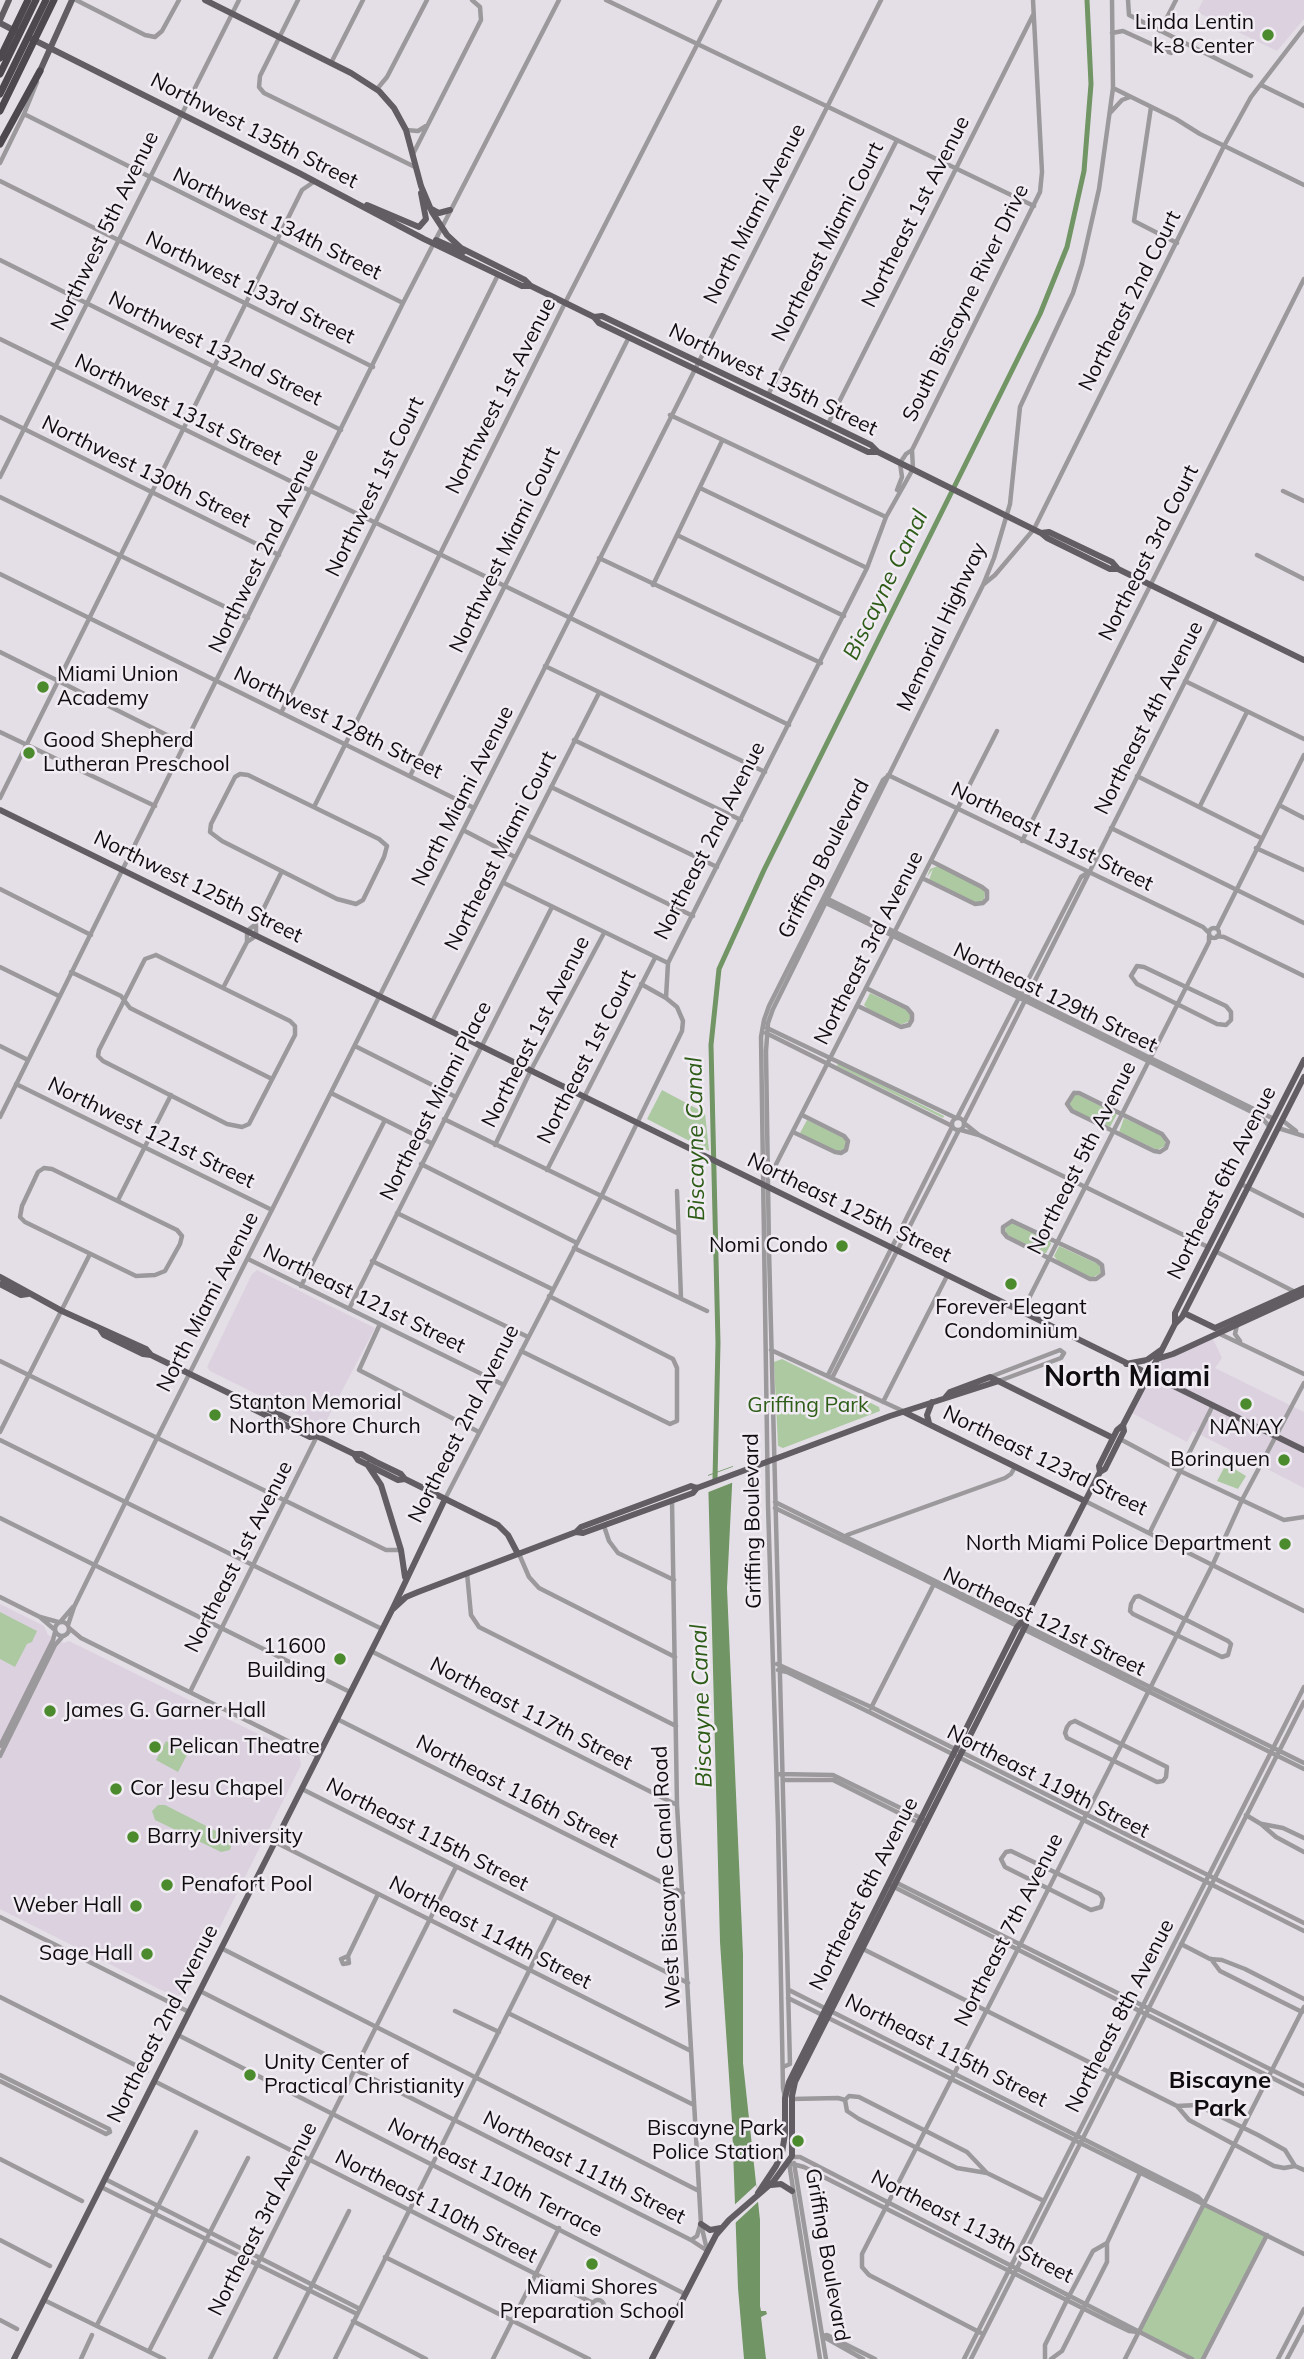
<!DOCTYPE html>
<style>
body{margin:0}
canvas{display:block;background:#e4dfe6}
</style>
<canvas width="1304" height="2359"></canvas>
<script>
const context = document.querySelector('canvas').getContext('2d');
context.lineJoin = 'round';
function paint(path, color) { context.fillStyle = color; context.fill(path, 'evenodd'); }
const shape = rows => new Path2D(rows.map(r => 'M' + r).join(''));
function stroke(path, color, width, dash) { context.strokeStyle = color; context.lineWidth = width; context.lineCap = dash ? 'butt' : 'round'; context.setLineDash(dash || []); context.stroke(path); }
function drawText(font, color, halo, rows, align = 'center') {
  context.font = font + ' Mulish,sans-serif'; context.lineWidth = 5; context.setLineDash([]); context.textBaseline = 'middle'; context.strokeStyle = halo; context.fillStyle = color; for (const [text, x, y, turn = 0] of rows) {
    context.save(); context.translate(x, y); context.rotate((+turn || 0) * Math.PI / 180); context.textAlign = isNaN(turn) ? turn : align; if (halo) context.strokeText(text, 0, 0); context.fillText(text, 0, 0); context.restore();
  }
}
const built = shape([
 [1203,0,1304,0,1304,19,1277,51,1197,12],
 [257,1270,375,1328,323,1427,210,1371,207,1367,252,1274],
 [1213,1339,1222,1358,1215,1368,1304,1412,1304,1488,1193,1431,1187,1442,1132,1413,1159,1358],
 [0,1604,44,1626,48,1635,64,1643,69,1641,299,1754,301,1765,187,1993,175,1997,0,1909]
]);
const green = shape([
 [938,866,981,888,985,892,984,900,977,903,929,880,933,869,927,877,930,869],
 [870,993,907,1010,911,1015,910,1021,900,1025,868,1009,864,1005],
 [838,1063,944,1116,943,1118,837,1066],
 [662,1090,705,1113,709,1151,647,1119],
 [1076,1094,1117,1114,1110,1127,1071,1109,1068,1102],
 [1124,1118,1161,1135,1165,1140,1165,1146,1157,1150,1119,1132],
 [807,1120,842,1137,846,1142,845,1148,838,1152,803,1136,800,1133],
 [1011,1222,1050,1240,1051,1244,1046,1253,1040,1253,1006,1234,1005,1226],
 [1059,1246,1100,1265,1101,1273,1092,1278,1058,1261,1054,1256],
 [782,1359,879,1407,880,1411,783,1448,778,1446,774,1362],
 [1225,1466,1232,1469,1233,1468,1246,1476,1238,1489,1217,1481],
 [0,1612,37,1631,32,1642,27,1644,15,1667,0,1659],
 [166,1741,188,1753,178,1772,156,1760],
 [158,1805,165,1805,228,1837,232,1843,230,1850,221,1852,155,1820,152,1811],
 [1205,2203,1267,2235,1203,2359,1192,2359,1138,2332]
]);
const water = shape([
 [733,1466,727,1588,743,1955,743,2063,760,2220,760,2306,761,2311,766,2311,767,2314,761,2317,766,2359,744,2359,738,2288,732,2121,720,1942,708,1475]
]);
const pier = shape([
 [735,1466,734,1482,706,1493,705,1477],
 [756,2185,760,2200,733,2225,731,2208]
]);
const canal = shape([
 [715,1479,718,1343,711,1045,719,969,764,870,1040,314,1067,247,1084,171,1091,84,1087,0]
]);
const minor = shape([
 [76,0,145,35,155,37,162,31,179,0],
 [298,0,260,76,259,87,264,93,415,167],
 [606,0,1034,206],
 [1128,0,1129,15,1251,76],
 [1160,31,1176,0],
 [1112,33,1123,31,1171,53],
 [331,63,363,0],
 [1261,85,1304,106],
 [1113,88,1176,119,1200,134,1304,185],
 [377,89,387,77,427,0],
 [1151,107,1134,221,1177,243],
 [1110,113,1122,100,1130,97],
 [24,114,403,303],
 [406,130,418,131,426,126],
 [413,154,481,20,480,7,472,0],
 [0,163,24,114,37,82],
 [0,181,373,367],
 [0,260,341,430],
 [0,339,789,725],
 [768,395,897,140],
 [670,415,886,517],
 [0,417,279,555],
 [828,424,1033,15],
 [0,477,239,0],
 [700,488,867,568],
 [897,490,902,477,900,463,906,454,912,450,1040,192,1042,172,1033,0],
 [1283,491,1304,501],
 [0,497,248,618],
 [677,535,844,616],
 [1257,555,1304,579],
 [599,558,821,663],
 [0,574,474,808],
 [984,584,995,575,1034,529,1224,146,1251,97,1304,28],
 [653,585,722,441],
 [0,652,185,744],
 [545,666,765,772],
 [1185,681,1304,739],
 [281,713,498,275],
 [0,732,155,806],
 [574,740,741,820],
 [240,774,248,775,379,839,387,846,384,857,363,900,356,904,337,899,222,841,210,832,211,824,235,777,240,774],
 [888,775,1203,927,1208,932],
 [410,776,629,337],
 [1137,776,1261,838],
 [551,787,717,867],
 [0,798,302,190,315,181],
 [1279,805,1304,818],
 [1200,806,1247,712],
 [314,807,565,303,720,0],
 [1111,828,1304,923],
 [463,830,515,857],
 [527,835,693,916],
 [1022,841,1304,279],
 [1256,848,1304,870],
 [922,878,975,904,983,903,987,899,987,891,982,887,931,861],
 [504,883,668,963],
 [0,889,91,935],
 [826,898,1274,1119],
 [826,903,1260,1116,1270,1127],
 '1209 933a5 5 0 1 1 10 0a5 5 0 1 1-10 0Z',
 [1217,929,1304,755],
 [1217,936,1224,937,1304,976],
 [247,942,256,936,256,924],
 [156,955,290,1021,295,1026,295,1035,249,1124,242,1127,227,1124,103,1061,98,1056,99,1050,145,959,156,955],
 [1137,966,1144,967,1226,1006,1231,1012,1231,1020,1226,1025,1217,1024,1137,984,1131,976,1137,966],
 [0,967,59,996],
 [71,972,121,996,130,1008,272,1079],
 [641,984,666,998],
 [223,988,247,942,247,931,256,924,282,871],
 [858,1006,901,1027,909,1025,912,1020,912,1014,907,1008,866,988],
 [432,1022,599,693],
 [767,1028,956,1118],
 [766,1033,952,1126],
 [0,1046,28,1060],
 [355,1046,456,1097],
 [16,1084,272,1210],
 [331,1093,431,1143],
 [1074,1093,1079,1093,1162,1134,1168,1142,1166,1148,1160,1152,1154,1151,1072,1111,1067,1104,1074,1093],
 [0,1117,403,303,559,0],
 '952 1124a6 6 0 1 1 12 0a6 6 0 1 1-12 0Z',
 [957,1118,1081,877,1089,872],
 [444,1119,677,1233],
 [1282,1120,1296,1131],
 [964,1122,1217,618],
 [964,1123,979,1135,1208,1247],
 [1278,1128,1304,1136],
 [961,1130,979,1135],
 [793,1132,835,1152,841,1153,846,1150,848,1141,844,1136,802,1115],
 [495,1145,531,1070,604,933],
 [421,1164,577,1243],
 [44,1168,52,1169,177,1230,182,1236,180,1244,165,1271,155,1275,136,1276,25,1222,20,1217,22,1206,38,1172,44,1168],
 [547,1170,655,958],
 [769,1178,997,731],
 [1241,1184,1304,1216],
 [677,1191,681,1298],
 [118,1200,171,1095],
 [397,1213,552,1289],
 [1012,1221,1097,1261,1102,1265,1103,1274,1096,1279,1090,1279,1007,1237,1003,1232,1003,1227,1012,1221],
 [574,1248,707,1311],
 [1215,1251,1297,1293],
 [248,1259,504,1385],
 [372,1261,528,1337],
 [301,1286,385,1120],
 [349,1309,552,907],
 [1022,1312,1209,942,1209,936],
 [380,1324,359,1370,479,1432],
 [1237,1325,1235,1334,1240,1341],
 [1220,1334,1304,1374],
 [771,1350,903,1411],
 [521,1351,670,1424,677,1421,677,1368,673,1359,549,1296],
 [0,1361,386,1550,401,1550],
 [828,1375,952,1127],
 [990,1377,1060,1350,1064,1353,1061,1358,999,1381],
 [832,1378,959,1130],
 [883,1402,947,1276],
 [0,1432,90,1254],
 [1120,1439,1180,1471,1284,1520,1304,1517],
 [0,1440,382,1629],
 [445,1499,602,1195,682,1031,683,1021,677,1007,666,998,668,963,867,568,886,517,913,469,912,450],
 [672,1500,677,1805,701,2224,707,2250],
 [1085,1501,1304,1611],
 [775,1502,1304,1763],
 [775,1508,919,1577,1304,1769],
 [0,1518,350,1692],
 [604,1526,609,1541,618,1553,674,1580],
 [1150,1532,1213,1405],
 [847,1535,1005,1478,1011,1474,1015,1467],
 [519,1554,529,1577,539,1588,675,1657],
 [467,1573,471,1615,479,1627,676,1726],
 [1139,1596,1228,1641,1231,1644,1228,1655,1222,1657,1133,1614,1130,1611,1131,1604,1135,1597,1139,1596],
 [0,1597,40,1617,58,1622],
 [41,1618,55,1630],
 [61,1621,73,1607],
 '55 1629a7 7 0 1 1 14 0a7 7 0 1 1-14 0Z',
 [68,1625,74,1607,157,1438,881,0],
 [69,1628,81,1638,318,1756],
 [371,1651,677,1805],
 [777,1664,871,1707,1304,1923],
 [778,1670,787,1672,869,1712,1304,1931],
 [190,1692,317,1436],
 [871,1708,935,1582],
 [337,1719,683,1893],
 [1075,1721,1167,1767,1166,1777,1163,1781,1157,1782,1067,1738,1065,1733,1067,1727,1070,1723,1075,1721],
 [0,1746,53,1640,55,1632],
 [0,1756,55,1645,63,1636],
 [777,1774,833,1775,923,1819],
 [783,1780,833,1780,921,1824],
 [302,1789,688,1983],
 [1246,1815,1261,1824,1276,1837,1304,1852],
 [1262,1824,1283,1828,1304,1838],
 [275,1842,691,2051],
 [1011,1851,1100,1894,1103,1899,1101,1907,1091,1910,1005,1867,1001,1859,1006,1852,1011,1851],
 [895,1882,1304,2086],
 [892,1886,1304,2094],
 [0,1917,189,2012],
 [1181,1944,1210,1959,1222,1960,1245,1969,1304,1999],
 [221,1948,699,2191],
 [861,1948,1177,2106,1189,2120,1274,2166,1284,2168,1295,2166],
 [348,1956,341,1959,343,1964,349,1963,348,1956,378,1894],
 [1211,1959,1220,1971,1302,2012],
 [789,1990,1198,2197,1204,2203],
 [200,1991,691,2240],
 [0,1997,147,2071],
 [788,1998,1304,2254],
 [455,2011,499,2032],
 [508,2013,694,2105],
 [178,2035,685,2294],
 [783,2067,790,2064,769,1250,766,1051,768,1023,773,1009,983,585,994,558,1010,504,1020,407,1073,293,1082,264,1099,189,1113,88,1112,0],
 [0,2075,109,2129,110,2132,106,2134,0,2081],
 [154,2081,593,2303],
 [785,2097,783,2088,778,1824,768,1505,761,1037,764,1020,769,1006,883,780,888,776],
 [792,2099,838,2098,845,2100,849,2096,859,2097,967,2152,986,2172],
 [845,2100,847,2111,859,2119,957,2168,987,2173,1044,2201],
 [1177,2106,1197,2105,1258,2135,1285,2150,1295,2166,1304,2170],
 [791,2157,800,2157,1192,2359],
 [0,2159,82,2201],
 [794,2163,826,2359],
 [105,2179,360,2309],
 [101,2187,357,2314],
 [700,2226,697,2236,691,2240,706,2250],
 [0,2240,50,2266],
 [385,2257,589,2359],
 [44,2300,164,2359],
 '592 2306a6 6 0 1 1 12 0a6 6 0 1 1-12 0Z',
 [0,2320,17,2329],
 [353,2321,426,2359],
 [97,2325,196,2132],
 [983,2334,869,2275,862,2267,862,2254,1018,1949,1213,1564,1242,1500,1304,1383],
 [823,2336,827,2335,875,2359],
 [824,2337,863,2359],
 [149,2351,248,2158],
 [81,2359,92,2335],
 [210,2359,456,1867],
 [275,2359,349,2211],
 [335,2359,556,1917],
 [493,2359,559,2228],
 [820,2359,789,2163,804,2167,1108,2321,1129,2331,1138,2332],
 [964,2359,1304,1687],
 [971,2359,1304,1702],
 [1045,2359,1045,2345,1067,2300,1093,2251,1107,2243],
 [1051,2359,1062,2351,1107,2262,1107,2243,1140,2173],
 [1125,2359,1304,2007],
 [1203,2359,1267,2235],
 [1278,2359,1304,2309],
 [1287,2359,1304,2327]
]);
const major = shape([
 [205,0,351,73,379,91,394,108,406,130,421,186,432,212,447,235,461,248,525,280,531,286,594,317,599,323,868,452,878,452],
 [0,20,9,0],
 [0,23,17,32],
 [30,38,299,173,424,239,522,286,531,286],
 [40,71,72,0],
 [367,205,419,227,426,219,421,193],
 [430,208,439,213,450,210],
 [436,240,463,252],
 [594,317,602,316,768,395,871,445,878,452,1041,533,1047,538,1110,569,1118,569],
 [1041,533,1049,532,1112,562,1118,569,1304,660],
 [0,810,1304,1450],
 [0,1277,62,1311,146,1349,151,1355,237,1397,241,1403,310,1437,317,1436],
 [0,1284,21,1295,28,1294],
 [1184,1313,1215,1328,1304,1288],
 [1175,1324,1175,1313,1304,1060],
 [100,1329,104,1335,143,1354,151,1355],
 [1157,1359,1173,1354,1304,1294],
 [1126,1364,1147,1360,1161,1350],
 [237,1397,244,1397,313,1431,317,1436,354,1454,361,1454,376,1462,401,1474,405,1479,498,1525,508,1535,518,1554],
 [945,1398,950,1392,990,1377,1113,1438],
 [904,1412,1085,1501],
 [929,1423,927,1415,932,1402],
 [354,1454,358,1460,398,1480,405,1479],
 [367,1464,381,1485,401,1550,405,1577],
 [1100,1472,1105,1469,1124,1431,1123,1425,1149,1375,1175,1324,1182,1317,1304,1077],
 [576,1532,581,1527,691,1486,697,1488,890,1416,999,1381],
 [393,1609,406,1597,418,1592,576,1532,583,1533,693,1493,697,1488],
 [771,2185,781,2184,792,2191],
 [758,2193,776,2166,782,2153,785,2134,785,2098,789,2082,1017,1627,1026,1617,1100,1472,1099,1466,1117,1430,1123,1425],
 [701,2224,710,2230,721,2228],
 [14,2359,392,1610,445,1499],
 [652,2359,716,2235,729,2220,773,2182,792,2156,792,2096,795,2082,1026,1625,1026,1617]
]);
const highway = shape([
 [0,58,28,0],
 [0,74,36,0],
 [0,94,46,0],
 [0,111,54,0],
 [0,144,40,71]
]);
const markers = [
 [1268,35,7,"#4b8b2d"],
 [43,687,7,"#4b8b2d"],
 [29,753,7,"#4b8b2d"],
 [842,1246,7,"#4b8b2d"],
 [1011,1284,7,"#4b8b2d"],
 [1246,1404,7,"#4b8b2d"],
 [215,1415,7,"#4b8b2d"],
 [1284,1460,7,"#4b8b2d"],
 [1285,1544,7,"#4b8b2d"],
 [340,1659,7,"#4b8b2d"],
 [50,1711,7,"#4b8b2d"],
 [155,1747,7,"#4b8b2d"],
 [116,1789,7,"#4b8b2d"],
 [133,1837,7,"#4b8b2d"],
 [167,1885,7,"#4b8b2d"],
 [136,1906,7,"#4b8b2d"],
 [147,1954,7,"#4b8b2d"],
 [250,2075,7,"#4b8b2d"],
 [798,2141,7,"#4b8b2d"],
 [592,2264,7,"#4b8b2d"]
];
const poiNames = [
 ["Linda Lentin",1254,23,"right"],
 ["k-8 Center",1254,47,"right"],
 ["Miami Union",57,675],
 ["Academy",57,699],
 ["Good Shepherd",43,741],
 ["Lutheran Preschool",43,765],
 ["Nomi Condo",828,1246,"right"],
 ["Forever Elegant",1011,1308,"center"],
 ["Condominium",1011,1332,"center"],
 ["Stanton Memorial",229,1403],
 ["North Shore Church",229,1427],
 ["NANAY",1246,1428,"center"],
 ["Borinquen",1270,1460,"right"],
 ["North Miami Police Department",1271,1544,"right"],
 ["11600",326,1647,"right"],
 ["Building",326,1671,"right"],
 ["James G. Garner Hall",64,1711],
 ["Pelican Theatre",169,1747],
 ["Cor Jesu Chapel",130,1789],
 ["Barry University",147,1837],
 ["Penafort Pool",181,1885],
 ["Weber Hall",122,1906,"right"],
 ["Sage Hall",133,1954,"right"],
 ["Unity Center of",264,2063],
 ["Practical Christianity",264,2087],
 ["Biscayne Park",784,2129,"right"],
 ["Police Station",784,2153,"right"],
 ["Miami Shores",592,2288,"center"],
 ["Preparation School",592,2312,"center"]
];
const streetNames = [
 ["Northwest 135th Street",254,131,27],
 ["Northeast 1st Avenue",916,212,-63],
 ["North Miami Avenue",755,214,-63],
 ["Northwest 134th Street",277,224,26],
 ["Northwest 5th Avenue",105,231,-64],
 ["Northeast Miami Court",828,242,-63],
 ["Northwest 133rd Street",250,288,26],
 ["Northeast 2nd Court",1130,301,-63],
 ["South Biscayne River Drive",966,303,-64],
 ["Northwest 132nd Street",215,349,26],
 ["Northwest 135th Street",773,380,26],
 ["Northwest 1st Avenue",501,396,-63],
 ["Northwest 131st Street",178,410,26],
 ["Northwest 130th Street",146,472,26],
 ["Northwest 1st Court",375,487,-64],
 ["Northwest Miami Court",505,550,-64],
 ["Northwest 2nd Avenue",264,551,-64],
 ["Northeast 3rd Court",1149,553,-63],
 ["Memorial Highway",942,627,-65],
 ["Northeast 4th Avenue",1149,718,-63],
 ["Northwest 128th Street",338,723,26],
 ["North Miami Avenue",463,796,-63],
 ["Northeast 131st Street",1052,837,26],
 ["Northeast 2nd Avenue",710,841,-63],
 ["Northeast Miami Court",501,851,-63],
 ["Griffing Boulevard",824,859,-63],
 ["Northwest 125th Street",198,887,26],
 ["Northeast 3rd Avenue",869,948,-63],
 ["Northeast 129th Street",1055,998,26],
 ["Northeast 1st Avenue",536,1032,-63],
 ["Northeast 1st Court",587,1057,-63],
 ["Northeast Miami Place",436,1101,-63],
 ["Northwest 121st Street",151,1133,26],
 ["Northeast 5th Avenue",1082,1158,-63],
 ["Northeast 6th Avenue",1222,1183,-63],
 ["Northeast 125th Street",849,1208,26],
 ["Northeast 121st Street",364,1299,26],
 ["North Miami Avenue",208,1302,-63],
 ["Northeast 2nd Avenue",464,1424,-63],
 ["Northeast 123rd Street",1045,1461,26],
 ["Griffing Boulevard",753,1521,-91],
 ["Northeast 1st Avenue",239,1557,-63],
 ["Northeast 121st Street",1044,1622,26],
 ["Northeast 117th Street",531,1714,27],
 ["Northeast 119th Street",1048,1782,27],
 ["Northeast 116th Street",517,1792,27],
 ["Northeast 115th Street",427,1835,27],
 ["West Biscayne Canal Road",667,1877,-93],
 ["Northeast 6th Avenue",864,1894,-63],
 ["Northeast 7th Avenue",1009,1930,-63],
 ["Northeast 114th Street",490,1933,27],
 ["Northeast 8th Avenue",1120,2016,-63],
 ["Northeast 2nd Avenue",163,2024,-63],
 ["Northeast 115th Street",946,2051,27],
 ["Northeast 111th Street",584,2168,27],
 ["Northeast 110th Terrace",495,2178,27],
 ["Northeast 110th Street",436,2207,27],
 ["Northeast 3rd Avenue",263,2219,-63],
 ["Northeast 113th Street",972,2227,27],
 ["Griffing Boulevard",827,2255,80]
];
const parkNames = [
 ["Griffing Park",808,1406]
];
const waterNames = [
 ["Biscayne Canal",886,585,-64],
 ["Biscayne Canal",696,1139,-91],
 ["Biscayne Canal",702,1706,-92]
];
const quarterNames = [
 ["Biscayne",1220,2081],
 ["Park",1220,2109]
];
const districtNames = [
 ["North Miami",1127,1378]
];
paint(built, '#dcd2df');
paint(green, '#adc9a2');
paint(water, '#719564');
paint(pier, '#e4dfe6');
stroke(canal, '#719564', 5);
stroke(minor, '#9b999b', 4.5);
stroke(major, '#615d62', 6);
stroke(highway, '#4d484e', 7);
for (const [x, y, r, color] of markers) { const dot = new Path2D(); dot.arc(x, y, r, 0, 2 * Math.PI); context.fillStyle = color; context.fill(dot); stroke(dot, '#f1ecf3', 2.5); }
drawText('21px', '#0e0c0e', '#f1ecf3', poiNames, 'left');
drawText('21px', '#0e0c0e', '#f1ecf3', streetNames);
drawText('21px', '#2f5e19', '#f1ecf3', parkNames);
drawText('italic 23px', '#2d5c17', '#f1ecf3', waterNames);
drawText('bold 24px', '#0e0c0e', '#f1ecf3', quarterNames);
drawText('bold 28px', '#0e0c0e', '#f1ecf3', districtNames);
</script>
